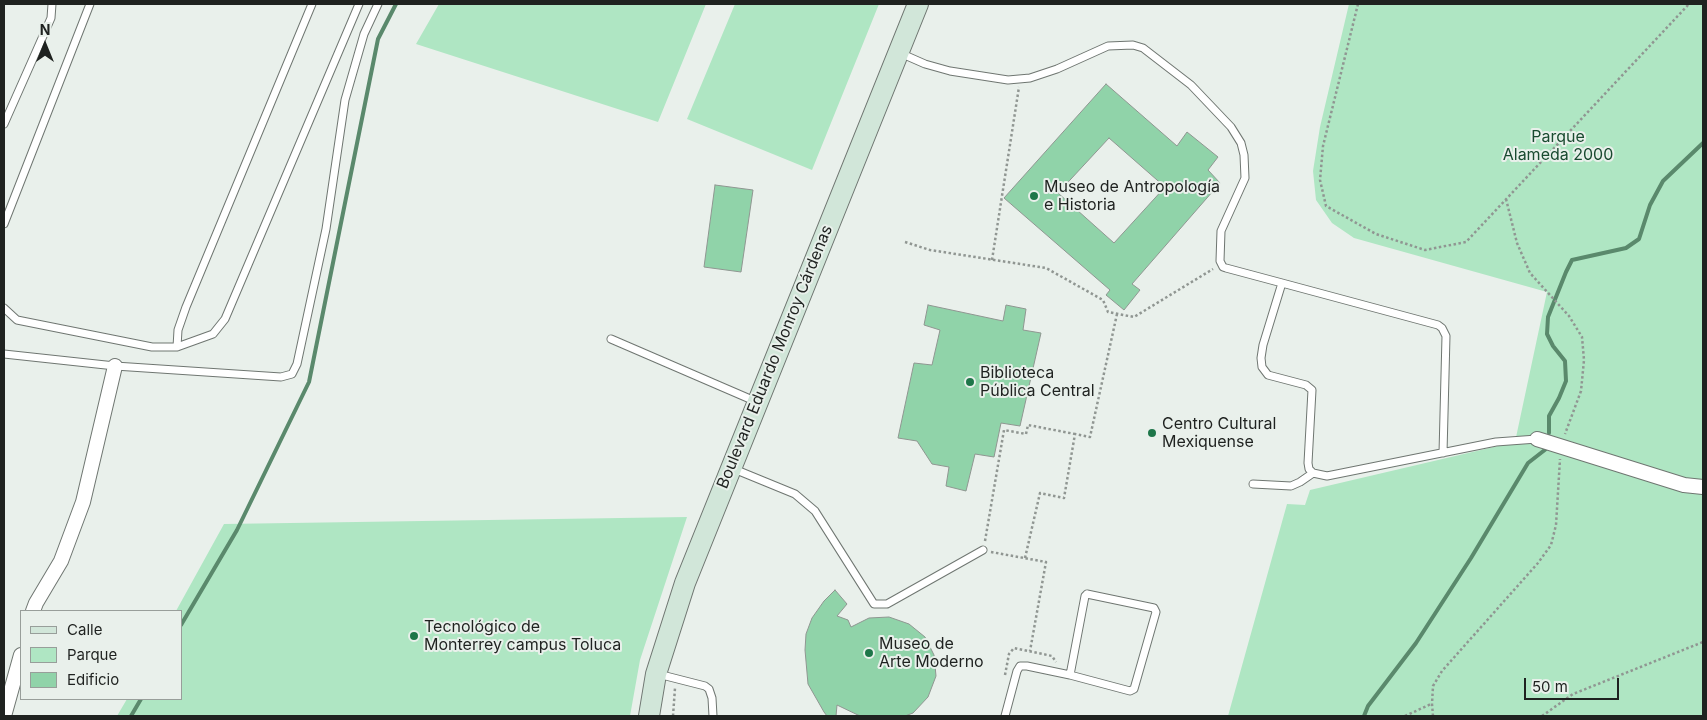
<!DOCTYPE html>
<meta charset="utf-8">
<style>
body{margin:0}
#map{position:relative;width:1707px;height:720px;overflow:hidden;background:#e9f0eb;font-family:Inter,sans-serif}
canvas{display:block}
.frame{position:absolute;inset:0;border:5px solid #1f2220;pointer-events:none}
.legend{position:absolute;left:20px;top:610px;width:162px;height:90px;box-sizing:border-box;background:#e9f0eb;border:1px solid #989e9a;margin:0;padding:6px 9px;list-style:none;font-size:15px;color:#1f2220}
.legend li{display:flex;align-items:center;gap:10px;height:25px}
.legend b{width:25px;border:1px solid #989e9a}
.north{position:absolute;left:20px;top:20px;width:50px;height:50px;-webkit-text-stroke:4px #e9f0eb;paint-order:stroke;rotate:0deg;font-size:14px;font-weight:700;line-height:20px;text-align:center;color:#1f2220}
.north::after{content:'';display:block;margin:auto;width:18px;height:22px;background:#1f2220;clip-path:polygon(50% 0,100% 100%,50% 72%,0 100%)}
.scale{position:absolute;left:1524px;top:678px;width:95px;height:22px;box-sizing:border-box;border:2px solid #1f2220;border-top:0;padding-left:6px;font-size:15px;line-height:18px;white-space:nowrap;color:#1f2220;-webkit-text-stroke:4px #e9f0eb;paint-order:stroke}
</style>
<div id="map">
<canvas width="1707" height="720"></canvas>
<div class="frame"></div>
<ul class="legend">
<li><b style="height:6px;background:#d1e6d9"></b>Calle</li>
<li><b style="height:14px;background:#afe6c3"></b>Parque</li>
<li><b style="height:14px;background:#90d3a9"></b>Edificio</li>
</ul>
<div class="north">N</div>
<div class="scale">50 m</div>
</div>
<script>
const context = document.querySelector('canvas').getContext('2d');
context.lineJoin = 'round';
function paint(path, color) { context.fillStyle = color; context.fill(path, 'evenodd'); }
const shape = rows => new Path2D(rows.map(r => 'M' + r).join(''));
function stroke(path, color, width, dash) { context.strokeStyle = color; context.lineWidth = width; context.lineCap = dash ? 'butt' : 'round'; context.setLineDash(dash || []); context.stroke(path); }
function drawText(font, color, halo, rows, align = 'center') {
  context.font = font + ' Inter,sans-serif'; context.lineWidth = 4; context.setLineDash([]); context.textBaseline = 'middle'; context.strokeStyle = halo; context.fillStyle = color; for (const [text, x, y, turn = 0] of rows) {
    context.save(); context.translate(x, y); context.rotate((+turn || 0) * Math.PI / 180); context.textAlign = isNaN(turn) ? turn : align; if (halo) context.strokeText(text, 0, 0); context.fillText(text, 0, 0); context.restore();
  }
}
const green = shape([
 [439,4,706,4,658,122,416,44],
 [735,4,879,4,812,170,687,119],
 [1349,4,1703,4,1703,716,1228,716,1287,504,1305,505,1310,490,1515,442,1547,292,1354,238,1332,223,1316,200,1313,171,1320,127],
 [687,517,640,660,630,716,117,716,127,699,181,699,181,611,176,611,224,524]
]);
const stream = shape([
 [1549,433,1549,416,1559,398,1566,381,1565,361,1553,346,1547,334,1548,317,1566,272,1572,260,1626,248,1639,239,1650,205,1663,181,1703,143],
 [181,625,237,530,309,382,378,39,396,4],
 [131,716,141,699],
 [1364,716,1368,706,1416,643,1471,558,1528,463,1546,449]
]);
const building = shape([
 [1106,84,1177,146,1187,132,1218,157,1208,170,1220,183,1132,284,1140,290,1124,310,1106,295,1110,290,1004,198,1106,84],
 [1109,138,1165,187,1114,243,1058,193,1109,138],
 [715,185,753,190,741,272,704,267,715,185],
 [928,305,1003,321,1006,305,1026,309,1023,330,1041,333,1020,426,1001,423,994,457,975,454,966,491,946,486,949,467,932,464,917,441,898,438,914,363,932,365,940,330,924,325,928,305],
 [835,590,847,604,837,616,848,620,851,627,869,618,889,617,909,624,925,637,934,655,936,676,928,697,913,713,905,716,860,716,837,705,836,716,827,716,824,712,808,684,805,650,806,634,812,618,824,601,835,590]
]);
const path = shape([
 [1358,4,1323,146,1320,180,1326,206,1376,234,1425,250,1466,242,1689,4],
 [1506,199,1517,243,1530,273,1569,316,1582,337,1584,360,1581,391,1565,434],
 [905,242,930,250,1046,268,1103,300,1108,312,1134,317,1213,269],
 [992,260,1019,87],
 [985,541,1004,430,1026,434,1028,425,1075,434],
 [991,552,1046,562,1030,651],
 [1025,558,1040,493,1064,498,1075,434,1090,437,1117,314],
 [1005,675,1009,654,1014,648,1052,656,1056,662],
 [673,716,675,688],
 [1405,716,1431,704],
 [1433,716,1432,704,1433,686,1442,671,1538,563,1551,545,1556,525,1560,459],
 [1542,716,1573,694,1703,642]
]);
const lane = shape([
 [900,53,925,64,950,71,1008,80,1030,78,1057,69,1108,46,1133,45,1143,48,1191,85,1231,127,1241,143,1244,155,1245,178,1221,231,1220,261,1223,267,1226,268,1282,283,1263,345,1261,358,1262,367,1268,375,1306,385,1312,390,1308,463,1309,469,1313,473,1327,476,1496,442,1537,439],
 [4,124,51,18,52,4],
 [4,224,90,4],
 [1282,283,1438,325,1442,328,1446,336,1443,453],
 [4,308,17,320,152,347,177,347,213,334,225,319,359,4],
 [611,339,757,402],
 [177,347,178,330,186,307,312,4],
 [4,354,115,366,281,377,292,374,297,364,326,229,345,100,364,34,378,4],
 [734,469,795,494,815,511,874,604,887,604,983,550],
 [1253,484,1291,486,1300,482,1313,473],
 [1087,594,1154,608,1156,612,1134,689,1130,691,1070,675,1085,596,1087,594],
 [658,674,705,686,709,689,712,698,713,716],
 [1005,716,1017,671,1020,666,1027,666,1070,675]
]);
const street = shape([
 [1537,439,1684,485,1703,487],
 [33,611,36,603,61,561,83,502,115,366],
 [4,716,21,655]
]);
const secondary = shape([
 [649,716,656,674,685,583,918,4]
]);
const markers = [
 [1034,196,5,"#1e7649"],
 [970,382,5,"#1e7649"],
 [1152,433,5,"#1e7649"],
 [414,636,5,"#1e7649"],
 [869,653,5,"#1e7649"]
];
const parkNames = [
 ["Parque",1558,137],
 ["Alameda 2000",1558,155]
];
const poiNames = [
 ["Museo de Antropología",1044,187],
 ["e Historia",1044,205],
 ["Biblioteca",980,373],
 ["Pública Central",980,391],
 ["Centro Cultural",1162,424],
 ["Mexiquense",1162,442],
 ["Tecnológico de",424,627],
 ["Monterrey campus Toluca",424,645],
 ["Museo de",879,644],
 ["Arte Moderno",879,662]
];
const streetNames = [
 ["Boulevard Eduardo Monroy Cárdenas",775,357,-68]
];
paint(green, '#afe6c3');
stroke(stream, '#5a896c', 4);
paint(building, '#90d3a9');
stroke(building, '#8f9691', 1);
stroke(lane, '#6f7671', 9);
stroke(street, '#6f7671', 16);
stroke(secondary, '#6f7671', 22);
stroke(path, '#909692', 2.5, [2.5, 2.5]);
stroke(lane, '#fff', 7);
stroke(street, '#fff', 14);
stroke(secondary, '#d1e6d9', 20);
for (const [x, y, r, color] of markers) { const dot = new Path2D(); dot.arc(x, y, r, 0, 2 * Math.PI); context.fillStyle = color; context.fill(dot); stroke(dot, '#e9f0eb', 2); }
drawText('16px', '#194b30', '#e9f0eb', parkNames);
drawText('16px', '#1f2220', '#e9f0eb', poiNames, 'left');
drawText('16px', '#1f2220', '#e9f0eb', streetNames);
</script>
